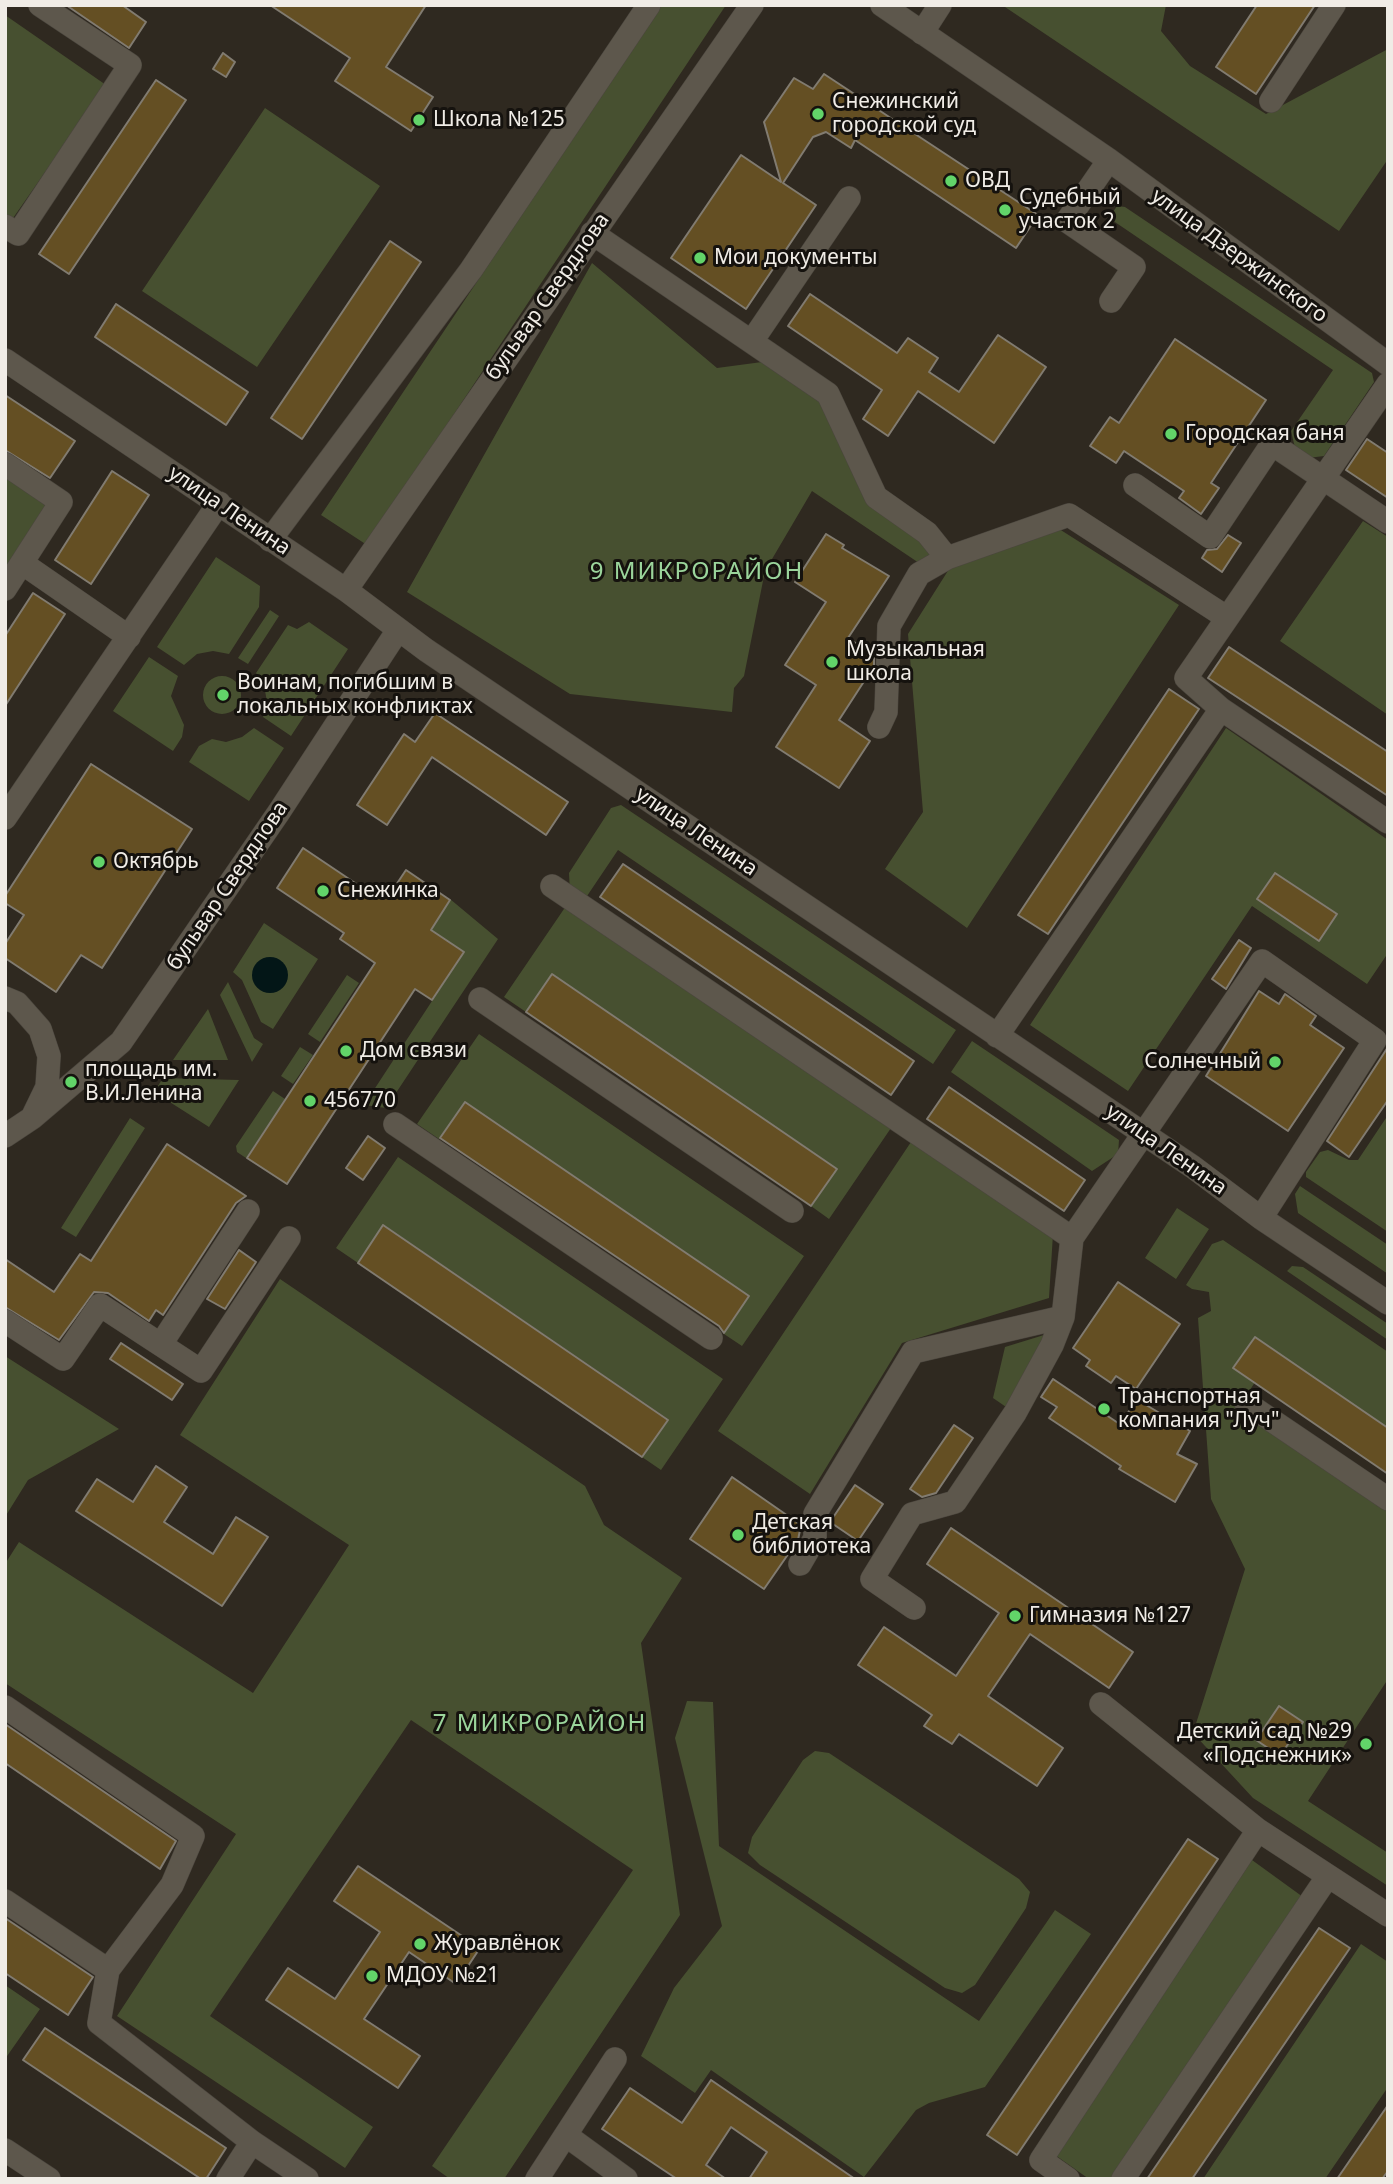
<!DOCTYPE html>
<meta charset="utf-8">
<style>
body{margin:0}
#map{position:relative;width:1393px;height:2184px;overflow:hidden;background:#2f2920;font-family:"Noto Sans",sans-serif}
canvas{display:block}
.frame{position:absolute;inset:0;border:7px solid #f0ece6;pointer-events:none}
</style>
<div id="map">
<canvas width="1393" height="2184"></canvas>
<div class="frame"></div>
</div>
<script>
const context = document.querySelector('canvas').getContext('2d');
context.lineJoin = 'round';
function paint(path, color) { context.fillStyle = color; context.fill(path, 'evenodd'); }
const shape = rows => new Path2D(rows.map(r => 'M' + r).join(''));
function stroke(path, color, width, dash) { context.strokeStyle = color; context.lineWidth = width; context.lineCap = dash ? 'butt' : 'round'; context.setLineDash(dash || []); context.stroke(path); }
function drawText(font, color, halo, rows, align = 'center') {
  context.font = font + ' "Noto Sans",sans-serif'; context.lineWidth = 6; context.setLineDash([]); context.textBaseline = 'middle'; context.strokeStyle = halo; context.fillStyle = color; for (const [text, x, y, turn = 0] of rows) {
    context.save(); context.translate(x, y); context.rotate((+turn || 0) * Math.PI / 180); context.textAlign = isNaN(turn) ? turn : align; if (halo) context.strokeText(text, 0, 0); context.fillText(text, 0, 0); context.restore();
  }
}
const green = shape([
 [662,5,726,5,367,545,321,515],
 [1002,5,1166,5,1161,31,1190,66,1266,114,1388,49,1388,159,1339,231],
 [5,15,106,85,11,221,5,217],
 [265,108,380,186,257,367,142,291],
 [1117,206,1125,207,1372,373,1374,382,1324,456,1308,458,1296,452,1291,431,1333,370,1109,218],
 [592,263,717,368,762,362,827,405,869,499,935,550,919,563,812,491,765,571,744,676,734,688,732,712,570,694,407,592],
 [5,477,49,506,5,574],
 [1363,521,1388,537,1388,715,1280,641],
 [1056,527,1179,605,967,928,885,869,923,812,908,634,951,566],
 [216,557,260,586,259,607,229,654,213,651,197,654,184,665,157,647],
 [270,610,279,616,248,664,238,658],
 [309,622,348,649,291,736,263,717,267,702,264,685,256,673,288,625,297,629],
 [149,657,178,676,171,696,184,725,182,737,173,751,113,711],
 '203 695a19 19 0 1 1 38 0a19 19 0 1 1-38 0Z',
 [254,728,284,748,249,801,189,762,199,746,212,739,226,742,242,737],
 [1226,728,1388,840,1388,953,1367,984,1252,906,1128,1091,1030,1025],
 [1275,873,1337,914,1319,940,1257,899],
 [621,805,956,1030,933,1064,618,850,583,902,570,893,569,873,611,808],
 [450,899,498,939,386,1108,364,1105,464,952,431,930],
 [566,906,891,1128,829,1219,811,1206,836,1168,552,974,526,1012,504,997],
 [264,923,318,959,273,1029,261,1022,242,980,233,972],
 [347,975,359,983,320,1042,308,1034],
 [228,982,254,1038,263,1044,252,1062,220,995],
 [208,1009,228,1060,173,1060],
 [479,1034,804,1256,742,1346,724,1334,749,1296,465,1102,439,1139,417,1124],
 [972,1041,1119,1140,1118,1154,1092,1171,951,1072],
 [300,1047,313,1055,293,1084,281,1076],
 [163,1078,239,1080,209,1127,154,1092],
 [273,1091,285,1099,246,1158,237,1152,236,1146],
 [1388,1115,1388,1232,1306,1177,1306,1172,1320,1152,1328,1150,1349,1160,1358,1160],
 [130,1118,145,1128,76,1237,61,1228],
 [913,1139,1053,1234,1049,1298,902,1343,810,1494,718,1431],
 [398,1157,723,1379,661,1470,642,1457,668,1419,384,1225,358,1263,336,1248],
 [1300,1186,1388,1245,1388,1274,1298,1213,1295,1194],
 [1177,1208,1209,1229,1176,1279,1145,1258],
 [1223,1240,1388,1352,1388,1428,1255,1337,1234,1368,1255,1382,1240,1406,1388,1508,1388,1679,1308,1801,1388,1853,1388,1886,1253,1798,1193,1733,1245,1569,1211,1499,1198,1318,1211,1311,1209,1292,1192,1289,1186,1285,1212,1244],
 [1292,1266,1303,1267,1388,1324,1388,1340,1287,1271],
 [280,1279,585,1486,604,1525,682,1578,641,1643,680,1915,504,2179,450,2179,432,2166,633,1870,411,1720,210,2016,373,2127,345,2168,117,2016,236,1834,5,1683,5,1564,19,1542,253,1693,349,1545,180,1435],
 [1044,1335,1009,1409,993,1398,1005,1347],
 [5,1356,119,1429,28,1480,5,1517],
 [687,1701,713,1702,719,1846,979,2021,1055,1910,1091,1934,985,2087,929,2103,916,2110,864,2177,711,2070,695,2093,641,2056,674,1988,722,1926,675,1738],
 [815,1751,829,1753,1019,1879,1030,1892,1026,1908,975,1985,962,1993,945,1988,760,1865,748,1853,752,1837,803,1760],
 [1252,1860,1303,1897,1113,2179,1089,2179,1055,2155],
 [1361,1944,1388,1962,1388,2087,1325,2179,1203,2179],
 [5,1985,40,2009,5,2059]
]);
const water = shape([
 '252 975a18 18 0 1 1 36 0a18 18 0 1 1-36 0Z'
]);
const building = shape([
 [66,5,122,5,146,22,129,48,66,5],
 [270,5,426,5,386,67,433,97,411,131,335,81,350,58,270,5],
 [1257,5,1315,5,1256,94,1216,67,1257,5],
 [223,53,235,62,226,77,213,69,223,53],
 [824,74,1038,215,1016,248,855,140,851,148,826,132,813,137,783,183,816,205,746,309,671,258,741,155,781,182,764,122,794,78,813,89,824,74],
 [156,80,186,100,69,274,39,254,156,80],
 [390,241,421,262,302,439,271,418,390,241],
 [810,294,897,353,908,338,938,358,929,372,959,392,998,335,1046,367,994,443,918,391,888,436,863,419,882,390,788,326,810,294],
 [116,304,248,392,226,425,95,337,116,304],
 [1175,339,1266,400,1211,483,1219,488,1201,514,1179,498,1184,491,1124,451,1116,463,1090,446,1110,417,1119,423,1175,339],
 [5,395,75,441,50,478,5,450,5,395],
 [1367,439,1388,453,1388,498,1346,470,1367,439],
 [112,471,149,495,91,584,55,560,112,471],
 [826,534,844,545,842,548,889,576,848,638,874,655,874,666,839,720,870,741,839,788,776,747,816,685,785,665,826,602,795,582,826,534],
 [1228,535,1241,543,1222,572,1202,558,1207,550,1217,549,1228,535],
 [33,593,65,614,5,706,5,636,33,593],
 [1229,647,1388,752,1388,796,1208,678,1229,647],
 [1169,689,1199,709,1048,934,1018,915,1169,689],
 [435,713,568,802,546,835,432,757,387,825,357,805,404,734,415,742,435,713],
 [91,764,192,829,102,968,81,955,56,992,5,958,5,944,24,915,5,903,5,896,91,764],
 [303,848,370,893,373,888,388,897,406,870,450,900,431,930,464,952,432,1000,415,989,287,1184,247,1158,375,963,340,939,344,933,277,888,303,848],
 [623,864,914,1061,891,1095,600,897,623,864],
 [1275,873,1337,914,1319,941,1257,899,1275,873],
 [1239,940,1251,948,1226,989,1212,979,1239,940],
 [552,974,837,1169,811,1206,526,1012,552,974],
 [1259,991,1279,1004,1285,994,1316,1016,1310,1025,1344,1048,1288,1131,1206,1076,1259,991],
 [1388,1047,1388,1100,1349,1157,1327,1141,1388,1047],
 [949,1087,1085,1180,1064,1211,927,1119,949,1087],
 [465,1102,749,1296,724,1333,719,1326,440,1138,465,1102],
 [368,1136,385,1148,363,1180,346,1168,368,1136],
 [167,1144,246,1196,236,1203,163,1315,156,1310,149,1321,108,1293,94,1292,59,1340,5,1307,5,1259,54,1292,80,1254,91,1261,167,1144],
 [383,1225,668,1420,642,1457,358,1263,383,1225],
 [239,1250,256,1262,225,1309,207,1299,239,1250],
 [1118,1282,1180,1324,1136,1389,1116,1376,1111,1383,1086,1366,1090,1360,1073,1348,1118,1282],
 [1255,1337,1388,1428,1388,1474,1233,1368,1255,1337],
 [121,1343,183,1384,172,1400,110,1359,121,1343],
 [1053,1379,1121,1425,1136,1399,1190,1431,1177,1454,1197,1464,1175,1502,1119,1469,1121,1466,1049,1418,1057,1407,1041,1397,1053,1379],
 [954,1425,973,1438,936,1493,922,1497,910,1489,954,1425],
 [156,1466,187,1487,164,1522,213,1554,236,1517,268,1537,222,1606,76,1511,97,1479,133,1502,156,1466],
 [732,1477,801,1525,798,1540,764,1589,690,1539,732,1477],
 [855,1485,883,1504,858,1541,830,1522,855,1485],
 [951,1528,1133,1652,1109,1688,1030,1634,988,1696,1063,1748,1037,1786,959,1734,952,1744,924,1726,932,1715,858,1665,884,1627,956,1676,999,1613,927,1564,951,1528],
 [1279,1706,1303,1722,1280,1756,1256,1740,1279,1706],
 [5,1724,176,1841,160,1869,5,1763,5,1724],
 [1188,1839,1218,1859,1017,2155,987,2135,1188,1839],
 [358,1866,480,1948,456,1984,409,1952,364,2019,420,2056,398,2088,266,2000,288,1968,335,1999,380,1932,334,1901,358,1866],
 [5,1918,93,1977,68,2015,5,1973,5,1918],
 [1319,1928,1350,1948,1192,2179,1147,2179,1319,1928],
 [45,2028,226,2148,206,2179,201,2179,23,2060,45,2028],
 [711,2080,855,2179,749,2179,767,2152,731,2127,706,2165,726,2179,677,2179,602,2129,630,2088,682,2123,711,2080],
 [1388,2105,1388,2171,1382,2179,1337,2179,1388,2105]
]);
const minor = shape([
 [882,5,1109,160,1388,364],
 [922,33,940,5],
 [1271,101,1334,5],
 [1109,160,1067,221,1134,267,1111,301],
 [5,226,18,234,130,65,40,5],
 [592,233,828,394,876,497,927,533,947,558],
 [752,341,849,198],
 [5,360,346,590,426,650,1193,1167,1261,1218,1388,1303],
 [1388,384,1186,678,1221,709,1388,822],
 [5,464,61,502,5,589],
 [1135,485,1210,537,1272,444,1388,522],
 [270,540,471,270,649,5],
 [22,563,129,637],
 [346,590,752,5],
 [879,727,886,712,889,626,919,574,947,558,1069,515,1226,617],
 [5,818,219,503],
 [552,886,1072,1238],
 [5,998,17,1003,40,1029,49,1056,47,1087,32,1118,5,1136],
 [480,999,792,1211],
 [997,1036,1221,709],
 [32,1118,121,1042,279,812,398,630],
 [395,1124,711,1338],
 [5,1321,63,1359,100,1305,201,1371,289,1238],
 [161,1344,248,1211],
 [1246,1403,1388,1499],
 [800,1564,815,1538,815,1514,913,1352,1063,1317],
 [914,1608,872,1579,912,1514,955,1502,1015,1413,1052,1345,1063,1317,1072,1238,1262,961,1375,1040,1261,1218],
 [1101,1704,1258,1830],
 [5,1707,193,1836,172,1885,108,1970,99,2023,252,2142,228,2179],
 [5,1901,108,1970],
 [567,2136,626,2179],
 [252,2142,307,2179],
 [5,2150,49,2179],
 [537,2179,615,2059],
 [1068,2179,1041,2160,1258,1830,1388,1915],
 [1123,2179,1328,1876]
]);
const markers = [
 [818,114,7,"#62d469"],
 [419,120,7,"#62d469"],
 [951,181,7,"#62d469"],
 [1005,210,7,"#62d469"],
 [700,258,7,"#62d469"],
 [1171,434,7,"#62d469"],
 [832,662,7,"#62d469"],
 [223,695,7,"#62d469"],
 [99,862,7,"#62d469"],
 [323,891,7,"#62d469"],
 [346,1051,7,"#62d469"],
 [1275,1062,7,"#62d469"],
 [71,1082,7,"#62d469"],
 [310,1101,7,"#62d469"],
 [1104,1409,7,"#62d469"],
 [738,1535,7,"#62d469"],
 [1015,1616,7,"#62d469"],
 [1366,1744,7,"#62d469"],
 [420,1944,7,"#62d469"],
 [372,1976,7,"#62d469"]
];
const poiNames = [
 ["Снежинский",832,102],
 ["городской суд",832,126],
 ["Школа №125",433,120],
 ["ОВД",965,181],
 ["Судебный",1019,198],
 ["участок 2",1019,222],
 ["Мои документы",714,258],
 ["Городская баня",1185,434],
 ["Музыкальная",846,650],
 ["школа",846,674],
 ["Воинам, погибшим в",237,683],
 ["локальных конфликтах",237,707],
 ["Октябрь",113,862],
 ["Снежинка",337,891],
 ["Дом связи",360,1051],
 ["Солнечный",1261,1062,"right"],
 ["площадь им.",85,1070],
 ["В.И.Ленина",85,1094],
 ["456770",324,1101],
 ["Транспортная",1118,1397],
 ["компания \"Луч\"",1118,1421],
 ["Детская",752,1523],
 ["библиотека",752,1547],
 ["Гимназия №127",1029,1616],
 ["Детский сад №29",1352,1732,"right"],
 ["«Подснежник»",1352,1756,"right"],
 ["Журавлёнок",434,1944],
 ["МДОУ №21",386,1976]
];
const streetNames = [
 ["улица Дзержинского",1239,256,36],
 ["бульвар Свердлова",548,297,-55],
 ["улица Ленина",229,511,34],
 ["улица Ленина",696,832,34],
 ["бульвар Свердлова",228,886,-56],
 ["улица Ленина",1166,1150,35]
];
const quarterNames = [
 ["9 МИКРОРАЙОН",697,572],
 ["7 МИКРОРАЙОН",540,1724]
];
paint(green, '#475030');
paint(water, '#031617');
paint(building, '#644f23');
stroke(building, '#817b70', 2);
stroke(minor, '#4b463e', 24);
stroke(minor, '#5d574c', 23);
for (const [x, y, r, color] of markers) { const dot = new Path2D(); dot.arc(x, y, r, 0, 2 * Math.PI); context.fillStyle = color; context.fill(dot); stroke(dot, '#15120e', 2.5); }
drawText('21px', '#f0ece6', '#15120e', poiNames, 'left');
drawText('21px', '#f0ece6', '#15120e', streetNames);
context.letterSpacing = '2px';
drawText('24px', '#9bd59b', '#15120e', quarterNames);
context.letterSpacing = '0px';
</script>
